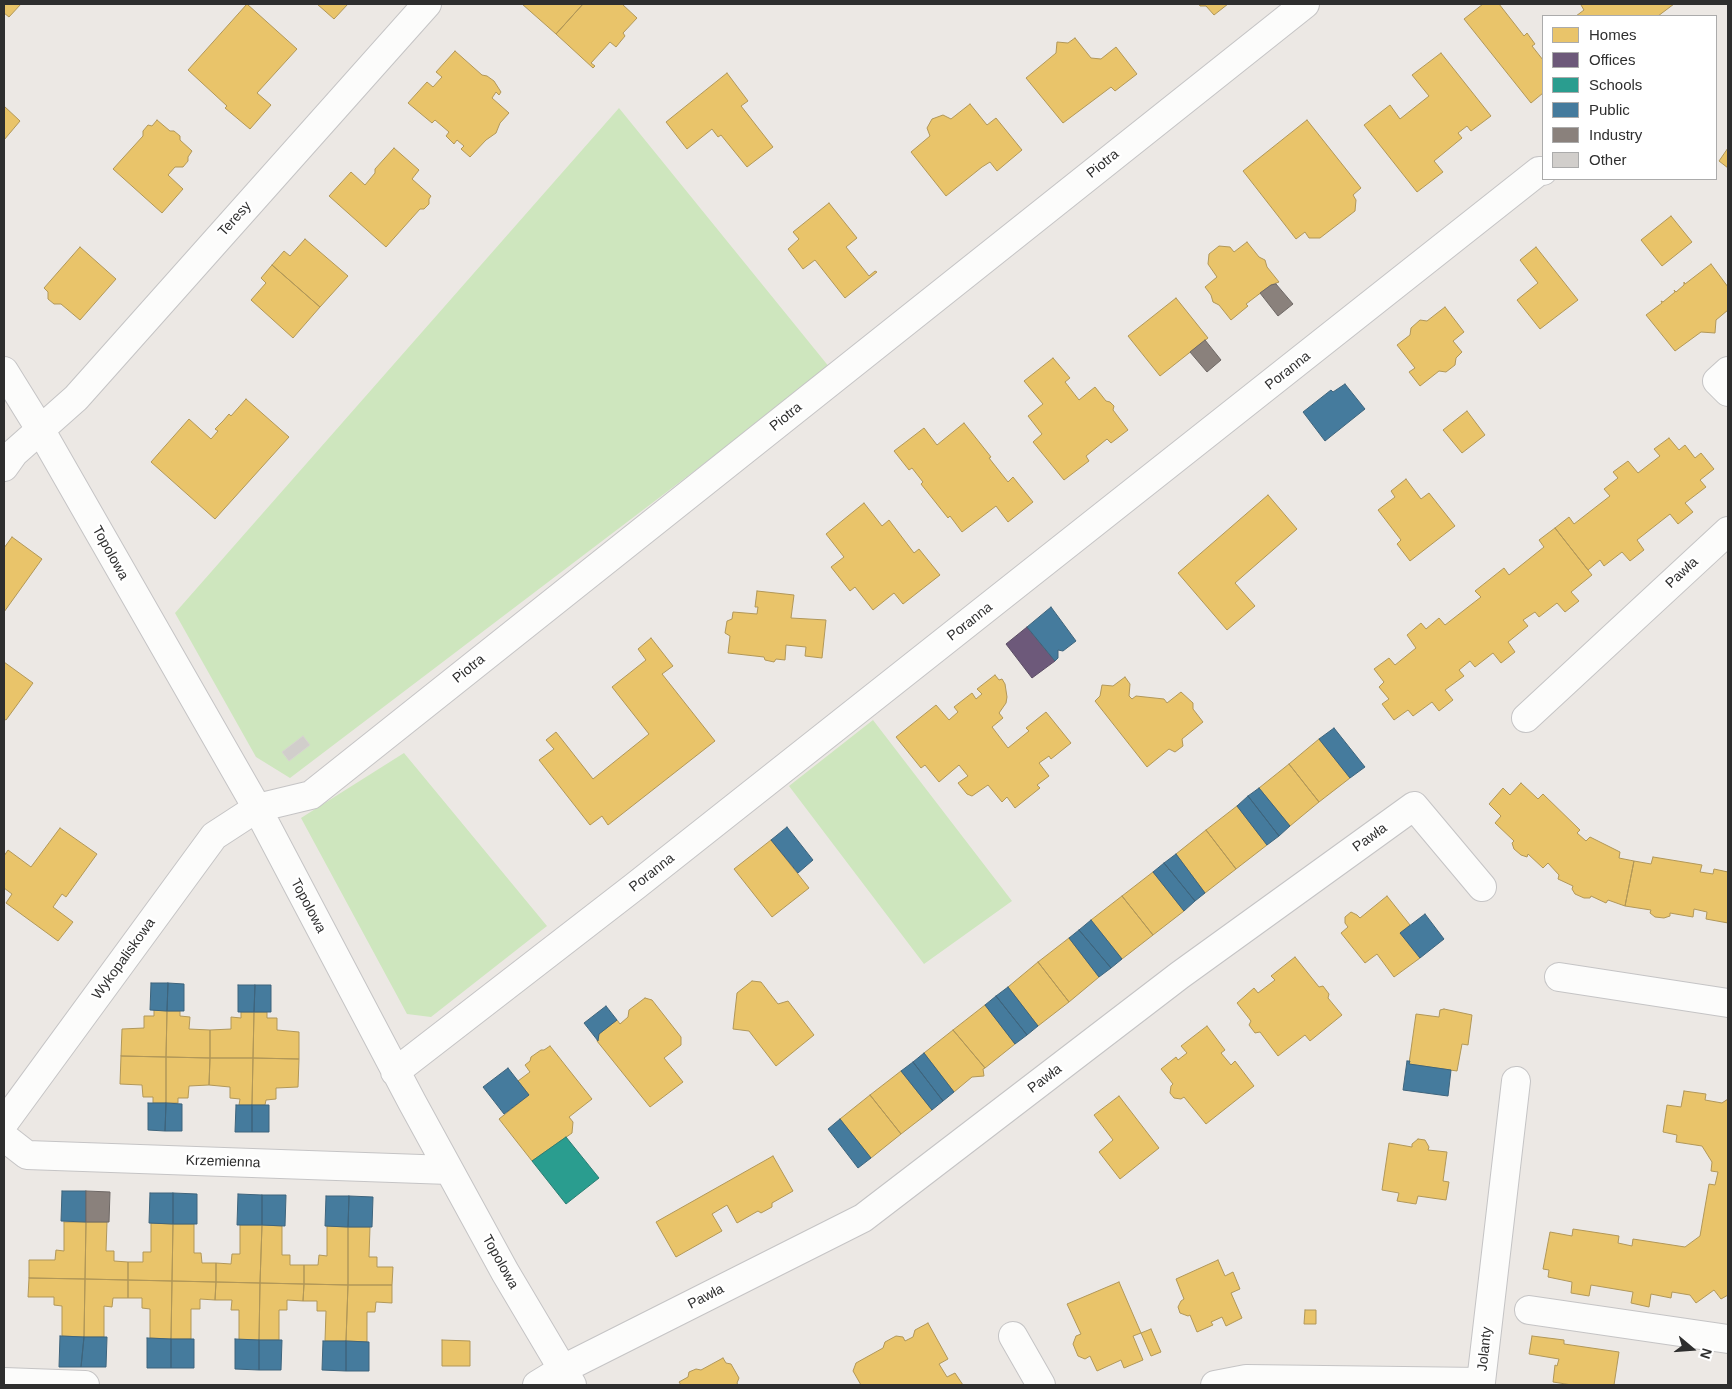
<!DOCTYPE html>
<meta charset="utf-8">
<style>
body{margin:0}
#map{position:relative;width:1732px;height:1389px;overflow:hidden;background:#ece8e4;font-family:Helvetica,sans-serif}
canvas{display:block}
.frame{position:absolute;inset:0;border:5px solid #2e2e2e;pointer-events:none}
.legend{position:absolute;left:1542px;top:15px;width:175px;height:165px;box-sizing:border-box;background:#fff;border:1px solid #ababab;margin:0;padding:6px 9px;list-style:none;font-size:15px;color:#2e2e2e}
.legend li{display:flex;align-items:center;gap:10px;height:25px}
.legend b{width:25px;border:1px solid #ababab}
.north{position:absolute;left:1667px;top:1324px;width:50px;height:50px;-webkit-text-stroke:4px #fff;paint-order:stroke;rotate:108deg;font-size:14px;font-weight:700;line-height:20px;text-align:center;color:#2e2e2e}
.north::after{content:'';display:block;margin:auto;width:18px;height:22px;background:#2e2e2e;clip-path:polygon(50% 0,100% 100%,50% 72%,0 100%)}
</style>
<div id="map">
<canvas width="1732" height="1389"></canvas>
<div class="frame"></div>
<ul class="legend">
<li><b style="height:14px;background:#e9c46a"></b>Homes</li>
<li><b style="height:14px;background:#6d597a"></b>Offices</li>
<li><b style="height:14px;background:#2a9d8f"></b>Schools</li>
<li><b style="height:14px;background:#457b9d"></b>Public</li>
<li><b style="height:14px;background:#8a817c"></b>Industry</li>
<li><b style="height:14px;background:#d1cecb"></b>Other</li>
</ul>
<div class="north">N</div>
</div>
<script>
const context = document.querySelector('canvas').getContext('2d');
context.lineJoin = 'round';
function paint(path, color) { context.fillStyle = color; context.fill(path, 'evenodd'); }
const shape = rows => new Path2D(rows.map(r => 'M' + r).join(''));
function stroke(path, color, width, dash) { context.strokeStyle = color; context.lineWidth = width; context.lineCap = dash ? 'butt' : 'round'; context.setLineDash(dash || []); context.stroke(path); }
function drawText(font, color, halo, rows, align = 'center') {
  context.font = font + ' Helvetica,sans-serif'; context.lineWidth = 5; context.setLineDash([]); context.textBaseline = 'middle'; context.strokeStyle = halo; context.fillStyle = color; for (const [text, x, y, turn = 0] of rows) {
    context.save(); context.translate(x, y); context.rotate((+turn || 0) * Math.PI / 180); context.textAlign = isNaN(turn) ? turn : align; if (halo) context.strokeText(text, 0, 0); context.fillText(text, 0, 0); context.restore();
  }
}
const green = shape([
 [619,108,830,368,290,778,256,757,175,613],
 [873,720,1012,901,924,964,789,786],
 [404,753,547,926,431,1017,407,1014,301,818]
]);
const homes = shape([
 [4,4,21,4,9,17,4,13,4,4],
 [247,4,297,49,257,93,271,105,250,129,225,108,227,106,188,70,247,4],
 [317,4,348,4,334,19,317,4],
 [522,4,583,4,556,34,522,4],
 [583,4,622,4,637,18,623,33,625,36,616,47,610,42,591,63,595,66,593,68,556,34,583,4],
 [1199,4,1228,4,1214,15,1206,6,1200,6,1199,4],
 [1483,4,1499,4,1524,36,1527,33,1535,44,1532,46,1543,60,1543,93,1531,103,1464,19,1483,4],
 [1582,4,1674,4,1658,16,1576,16,1584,10,1581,5,1582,4],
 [1075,38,1091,58,1101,59,1116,47,1137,74,1115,91,1111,87,1063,123,1026,78,1056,53,1057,42,1068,43,1075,38],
 [455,51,482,75,487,76,494,81,501,92,499,95,496,92,492,98,509,113,500,123,496,133,486,140,470,157,461,149,464,146,457,140,454,144,446,136,449,132,435,120,432,123,408,103,427,82,433,87,442,77,436,72,455,51],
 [1441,53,1491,116,1471,131,1467,126,1458,133,1462,138,1434,161,1443,172,1417,192,1364,125,1390,105,1400,119,1429,96,1412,75,1441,53],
 [727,73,748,101,741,106,773,147,747,167,721,135,718,137,712,129,687,149,666,122,727,73],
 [970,104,987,125,996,118,1022,150,997,171,990,162,982,167,946,196,911,152,930,136,927,128,932,119,943,115,951,119,970,104],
 [4,106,20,121,4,140,4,106],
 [157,120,170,131,174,131,180,136,180,140,192,151,188,157,188,161,183,167,175,167,168,175,183,189,162,213,113,169,143,136,143,131,148,125,152,126,157,120],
 [1307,120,1361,188,1353,195,1356,200,1355,211,1320,238,1309,238,1305,232,1296,239,1243,171,1307,120],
 [394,148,419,170,412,179,431,196,429,199,429,204,424,209,420,209,386,247,329,196,351,172,365,185,375,173,375,169,394,148],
 [1728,148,1728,168,1719,161,1728,148],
 [829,203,857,238,846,247,869,276,875,271,877,272,845,298,815,260,803,269,788,249,799,239,793,232,829,203],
 [1671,216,1692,242,1662,266,1641,240,1671,216],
 [305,239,348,276,320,307,272,265,284,251,290,256,305,239],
 [1247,242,1259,257,1265,260,1267,267,1279,282,1271,285,1246,304,1248,306,1231,320,1219,305,1213,302,1211,295,1205,287,1217,277,1208,264,1209,254,1219,246,1230,247,1234,252,1247,242],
 [80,247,116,279,80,320,61,304,54,304,48,299,48,292,44,288,80,247],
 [1536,247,1578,300,1540,329,1517,300,1538,283,1520,260,1536,247],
 [1711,264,1728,287,1728,310,1716,320,1715,333,1701,332,1675,351,1646,315,1662,303,1661,301,1663,302,1675,292,1674,290,1676,292,1684,285,1684,282,1685,284,1711,264],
 [272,265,320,307,293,338,251,300,266,283,261,278,272,265],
 [1176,298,1208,338,1160,376,1128,336,1176,298],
 [1445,307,1464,332,1453,341,1462,352,1456,358,1455,365,1446,372,1439,371,1420,386,1409,372,1415,368,1397,345,1410,335,1411,328,1420,320,1427,321,1445,307],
 [1053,358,1070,378,1065,382,1079,400,1095,387,1106,401,1110,402,1114,406,1113,410,1128,430,1111,443,1107,439,1086,456,1089,461,1064,480,1033,442,1042,434,1028,416,1043,404,1024,381,1053,358],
 [246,399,289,437,215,519,151,462,189,419,211,439,218,431,215,429,223,421,229,414,231,416,246,399],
 [1467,411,1485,435,1462,453,1443,430,1467,411],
 [964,423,991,457,989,458,1008,482,1013,477,1033,502,1008,522,996,506,962,532,950,516,948,518,921,484,923,482,912,468,909,470,894,451,924,428,937,445,964,423],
 [1669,438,1679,450,1685,445,1695,458,1701,453,1714,469,1700,480,1706,487,1685,503,1693,512,1678,524,1670,514,1637,540,1644,550,1630,561,1622,552,1604,566,1600,560,1588,570,1555,528,1569,517,1574,524,1610,496,1604,489,1618,478,1613,472,1628,461,1638,473,1660,456,1654,449,1669,438],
 [1406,479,1421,499,1429,493,1455,526,1410,561,1397,544,1401,540,1378,510,1395,497,1391,491,1406,479],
 [1268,495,1297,529,1235,583,1255,606,1227,630,1178,573,1268,495],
 [864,503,882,526,889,520,914,553,919,549,940,575,903,604,894,593,873,610,855,587,850,591,831,567,844,557,826,534,864,503],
 [1555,528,1592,575,1571,592,1579,601,1565,612,1557,603,1539,617,1535,612,1523,620,1528,626,1508,642,1515,652,1501,663,1493,653,1475,667,1470,661,1459,670,1464,676,1445,690,1453,700,1439,711,1432,702,1413,716,1408,710,1394,720,1382,704,1389,699,1379,687,1384,682,1374,669,1389,658,1395,665,1416,648,1407,635,1421,623,1426,629,1439,618,1445,625,1481,597,1475,591,1504,568,1509,575,1544,547,1539,540,1555,528],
 [12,537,42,559,4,612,4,548,12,537],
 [757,591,794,595,791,618,826,620,822,658,805,656,806,647,786,645,785,660,776,659,774,662,765,660,764,657,728,653,730,636,725,633,727,621,732,619,733,612,757,614,758,607,755,607,757,591],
 [651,638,673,666,662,674,715,741,608,825,602,816,590,825,539,760,554,749,546,740,556,732,593,779,649,734,612,687,646,660,638,649,651,638],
 [4,662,33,683,6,720,4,719,4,662],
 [995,675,999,680,1002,679,1005,684,1007,697,1006,703,999,713,1003,718,992,727,1008,748,1029,731,1026,728,1046,712,1071,743,1051,759,1049,756,1039,763,1049,776,1037,785,1040,788,1015,808,1007,797,1002,802,988,785,972,796,967,794,958,783,968,776,959,765,939,782,925,765,921,768,896,737,936,705,949,720,958,712,954,707,972,693,976,699,982,694,977,689,995,675],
 [1125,677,1130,684,1129,696,1132,699,1136,696,1164,699,1167,703,1181,692,1193,703,1193,709,1203,722,1182,739,1183,746,1175,752,1169,749,1147,767,1095,701,1100,696,1102,685,1113,686,1125,677],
 [1319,739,1350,778,1319,802,1289,764,1319,739],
 [1289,764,1319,802,1290,826,1259,788,1289,764],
 [1521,783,1538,799,1543,794,1580,830,1577,833,1586,841,1590,837,1620,852,1619,858,1634,861,1625,906,1608,900,1606,903,1591,896,1590,898,1584,898,1575,894,1572,889,1573,886,1558,879,1559,875,1548,863,1543,868,1528,854,1527,857,1521,855,1514,849,1512,843,1514,841,1495,823,1501,816,1489,804,1503,788,1510,795,1521,783],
 [1237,806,1267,845,1236,869,1206,830,1237,806],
 [60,828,97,854,66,897,62,894,53,907,73,922,58,941,6,903,12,894,4,888,4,856,8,850,31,867,60,828],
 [1206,830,1236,869,1205,893,1176,854,1206,830],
 [771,840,809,888,772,917,734,869,771,840],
 [1653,857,1702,865,1700,872,1713,874,1714,869,1728,872,1728,923,1706,919,1707,912,1694,909,1693,917,1670,913,1670,916,1664,918,1655,917,1650,913,1651,910,1625,906,1634,861,1651,864,1653,857],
 [1153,872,1184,911,1153,935,1122,896,1153,872],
 [1122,896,1153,935,1122,959,1091,920,1122,896],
 [1387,896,1410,925,1400,933,1420,958,1394,977,1377,954,1365,963,1341,933,1348,927,1345,923,1345,917,1351,912,1357,915,1360,918,1387,896],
 [1069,938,1099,977,1069,1002,1038,962,1069,938],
 [1295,957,1319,987,1323,986,1329,994,1328,998,1342,1015,1310,1041,1305,1035,1278,1056,1260,1032,1255,1033,1249,1025,1251,1021,1237,1003,1254,988,1258,993,1275,980,1271,976,1295,957],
 [1038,962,1069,1002,1038,1026,1008,987,1038,962],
 [752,981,761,982,778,1004,788,1001,814,1035,776,1066,749,1031,733,1029,737,993,752,981],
 [645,998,652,1000,681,1037,681,1045,664,1058,683,1082,650,1107,597,1041,599,1034,617,1020,620,1024,628,1017,629,1010,645,998],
 [985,1005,1015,1044,985,1068,953,1030,985,1005],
 [1444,1009,1472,1015,1468,1045,1462,1044,1457,1071,1409,1064,1416,1014,1439,1017,1440,1010,1444,1009],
 [154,1010,167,1011,166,1057,121,1056,122,1029,144,1028,144,1016,154,1016,154,1010],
 [167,1011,180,1011,180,1016,190,1017,189,1029,210,1030,210,1058,166,1057,167,1011],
 [241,1012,254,1012,253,1058,210,1058,210,1030,231,1029,231,1017,241,1018,241,1012],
 [254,1012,267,1012,267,1018,277,1018,277,1030,299,1032,299,1059,253,1058,254,1012],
 [1207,1026,1225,1050,1221,1053,1231,1065,1235,1061,1254,1086,1206,1124,1184,1097,1181,1099,1174,1098,1170,1093,1171,1086,1173,1084,1161,1069,1176,1057,1178,1060,1187,1053,1181,1046,1207,1026],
 [953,1030,985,1068,983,1069,984,1076,972,1077,954,1092,924,1053,953,1030],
 [550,1046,592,1099,569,1117,573,1122,572,1133,532,1161,499,1119,529,1095,518,1081,530,1072,525,1065,530,1061,531,1057,541,1050,544,1050,550,1046],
 [121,1056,166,1057,166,1103,153,1103,153,1097,143,1097,142,1085,120,1084,121,1056],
 [166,1057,210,1058,209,1085,189,1086,188,1098,178,1098,178,1103,166,1103,166,1057],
 [210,1058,253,1058,252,1105,239,1105,240,1099,230,1098,230,1087,209,1085,210,1058],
 [253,1058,299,1059,298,1087,276,1088,276,1099,266,1100,265,1105,252,1105,253,1058],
 [901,1071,932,1110,901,1134,870,1095,901,1071],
 [1684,1091,1706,1094,1705,1100,1722,1103,1728,1099,1728,1295,1721,1299,1714,1290,1696,1303,1690,1295,1672,1292,1671,1298,1651,1294,1649,1307,1631,1303,1633,1292,1591,1285,1589,1296,1571,1293,1572,1282,1548,1277,1549,1270,1543,1269,1550,1232,1572,1236,1573,1229,1619,1236,1618,1243,1632,1246,1633,1239,1685,1247,1700,1236,1709,1184,1715,1185,1718,1172,1711,1171,1712,1162,1702,1146,1676,1142,1677,1135,1663,1132,1667,1105,1681,1107,1684,1091],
 [870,1095,901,1134,871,1158,840,1119,870,1095],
 [1119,1096,1159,1148,1120,1179,1099,1152,1113,1140,1094,1115,1119,1096],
 [1418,1139,1425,1140,1429,1147,1428,1150,1447,1152,1443,1181,1449,1182,1446,1200,1418,1196,1416,1204,1397,1201,1399,1193,1382,1190,1389,1143,1412,1147,1412,1144,1418,1139],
 [773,1156,793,1191,772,1203,772,1207,761,1213,758,1211,737,1223,727,1205,712,1214,722,1231,676,1257,656,1222,773,1156],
 [64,1222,86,1222,85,1279,29,1278,29,1260,55,1260,56,1250,64,1251,64,1222],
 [86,1222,107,1222,106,1251,114,1251,114,1261,128,1262,128,1280,85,1279,86,1222],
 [151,1223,173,1224,172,1281,128,1280,128,1262,143,1262,143,1252,151,1252,151,1223],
 [173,1224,194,1224,194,1253,201,1253,202,1263,216,1263,216,1282,172,1281,173,1224],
 [240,1225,262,1225,260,1283,216,1282,216,1263,231,1264,232,1254,240,1254,240,1225],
 [262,1225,282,1226,282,1255,290,1255,290,1265,304,1265,304,1284,260,1283,262,1225],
 [327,1226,348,1227,348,1285,304,1284,304,1265,318,1265,319,1255,327,1256,327,1226],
 [348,1227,370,1227,369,1257,377,1257,377,1267,393,1267,392,1285,348,1285,348,1227],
 [1218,1260,1225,1276,1233,1272,1240,1289,1231,1293,1242,1318,1226,1326,1222,1317,1211,1322,1213,1325,1197,1332,1190,1315,1188,1316,1180,1313,1178,1307,1181,1301,1184,1299,1176,1279,1218,1260],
 [29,1278,85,1279,84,1337,62,1336,62,1306,54,1305,54,1297,28,1297,29,1278],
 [85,1279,128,1280,128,1298,113,1298,112,1307,104,1306,104,1337,84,1337,85,1279],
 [128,1280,172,1281,171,1339,150,1338,150,1309,142,1308,142,1298,128,1298,128,1280],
 [172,1281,216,1282,215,1300,200,1299,200,1309,191,1309,191,1339,171,1339,172,1281],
 [216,1282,260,1283,259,1340,239,1340,239,1310,231,1310,232,1300,215,1300,216,1282],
 [1119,1282,1141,1333,1133,1336,1143,1360,1124,1368,1121,1360,1097,1371,1090,1356,1085,1359,1078,1356,1073,1344,1076,1336,1081,1334,1067,1304,1119,1282],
 [260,1283,304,1284,303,1301,287,1300,287,1310,279,1310,279,1340,259,1340,260,1283],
 [304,1284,348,1285,346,1341,325,1341,326,1311,317,1311,317,1301,303,1301,304,1284],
 [348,1285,392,1285,392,1303,376,1302,375,1312,367,1312,367,1342,346,1341,348,1285],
 [1305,1310,1316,1310,1316,1324,1304,1324,1305,1310],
 [928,1323,948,1359,939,1364,947,1377,955,1373,963,1385,861,1385,853,1371,856,1363,883,1348,885,1342,896,1336,903,1337,905,1341,913,1337,915,1330,928,1323],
 [1151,1329,1161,1352,1151,1356,1141,1333,1151,1329],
 [1532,1336,1564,1340,1564,1344,1619,1352,1614,1385,1572,1385,1553,1382,1555,1365,1557,1366,1559,1359,1529,1354,1532,1336],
 [442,1340,470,1341,470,1366,442,1366,442,1340],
 [723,1358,726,1363,731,1364,739,1378,737,1383,738,1385,681,1385,679,1382,688,1377,689,1372,696,1369,701,1370,723,1358]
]);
const offices = shape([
 [1027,627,1055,661,1032,678,1006,644,1027,627]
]);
const schools = shape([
 [566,1137,599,1178,566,1204,532,1161,566,1137]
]);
const public = shape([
 [1345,384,1365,409,1325,441,1303,412,1331,390,1333,392,1345,384],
 [1051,607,1076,641,1063,651,1058,650,1058,658,1055,661,1027,627,1051,607],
 [1334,728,1365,767,1350,778,1319,739,1334,728],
 [1259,788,1290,826,1279,836,1248,796,1259,788],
 [1248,796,1279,836,1267,845,1237,806,1248,796],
 [787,827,813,860,798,873,771,840,787,827],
 [1176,854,1205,893,1195,901,1164,863,1176,854],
 [1164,863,1195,901,1184,911,1153,872,1164,863],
 [1425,914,1444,939,1420,958,1400,933,1425,914],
 [1091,920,1122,959,1111,968,1079,930,1091,920],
 [1079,930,1111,968,1099,977,1069,938,1079,930],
 [151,983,168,983,167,1011,150,1010,151,983],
 [168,983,184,984,184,1011,167,1011,168,983],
 [238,985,255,985,254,1012,238,1012,238,985],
 [255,985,271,985,271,1012,254,1012,255,985],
 [1008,987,1038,1026,1027,1035,996,996,1008,987],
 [996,996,1027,1035,1015,1044,985,1005,996,996],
 [606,1006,617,1020,599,1034,598,1041,584,1023,606,1006],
 [924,1053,954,1092,943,1101,913,1062,924,1053],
 [1407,1061,1410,1061,1409,1064,1451,1070,1448,1096,1403,1090,1407,1061],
 [913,1062,943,1101,932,1110,901,1071,913,1062],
 [508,1068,529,1095,504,1114,483,1087,508,1068],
 [148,1103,166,1103,165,1131,148,1130,148,1103],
 [166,1103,182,1104,182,1131,165,1131,166,1103],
 [236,1105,252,1105,252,1132,235,1132,236,1105],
 [252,1105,269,1105,269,1132,252,1132,252,1105],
 [840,1119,871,1158,858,1168,828,1129,840,1119],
 [62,1191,86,1191,86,1222,61,1221,62,1191],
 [150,1193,173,1193,173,1224,149,1223,150,1193],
 [173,1193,197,1194,197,1224,173,1224,173,1193],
 [238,1194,262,1195,262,1225,237,1225,238,1194],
 [262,1195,286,1195,285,1226,262,1225,262,1195],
 [326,1196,349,1196,348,1227,325,1226,326,1196],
 [349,1196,373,1197,372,1227,348,1227,349,1196],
 [60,1336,84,1337,81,1367,59,1367,60,1336],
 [84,1337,107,1337,106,1367,81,1367,84,1337],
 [147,1338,171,1339,171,1368,147,1368,147,1338],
 [171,1339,194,1339,194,1368,171,1368,171,1339],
 [235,1339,259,1340,259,1370,235,1369,235,1339],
 [259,1340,282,1340,281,1370,259,1370,259,1340],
 [323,1341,346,1341,346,1371,322,1370,323,1341],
 [346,1341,369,1342,369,1371,346,1371,346,1341]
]);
const industry = shape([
 [1276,284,1293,304,1278,316,1260,293,1271,285,1276,284],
 [1205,340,1221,360,1207,372,1190,352,1205,340],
 [86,1191,110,1192,109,1222,86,1222,86,1191]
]);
const building = shape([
 [303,736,310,745,289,761,282,752,303,736]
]);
const minor = shape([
 [4,371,40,429,257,808,412,1102,505,1272,572,1385],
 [1728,371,1717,381,1728,392],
 [4,467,14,453,76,398,427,4],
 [1526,718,1728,531],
 [1559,977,1728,1003],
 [395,1072,634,887,1539,171,1543,171],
 [4,1123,214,836,257,808,311,795,1305,4],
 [4,1137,27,1155,449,1170],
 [1529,1310,1728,1339],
 [1013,1336,1041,1385],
 [4,1382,85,1385],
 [537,1385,563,1369,863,1218,1180,975,1414,806,1482,887],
 [1215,1385,1246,1379,1481,1382,1516,1081]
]);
const streetNames = [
 ["Piotra",1103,164,-39],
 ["Teresy",235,219,-48],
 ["Poranna",1288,371,-38],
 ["Piotra",786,417,-39],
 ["Topolowa",110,553,61],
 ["Pawła",1682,573,-43],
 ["Poranna",970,622,-38],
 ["Piotra",469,669,-39],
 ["Pawła",1370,838,-36],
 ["Poranna",652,873,-38],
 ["Topolowa",308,906,62],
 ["Wykopaliskowa",124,959,-54],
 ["Pawła",1045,1079,-37],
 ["Krzemienna",223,1162,2],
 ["Topolowa",500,1262,61],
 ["Pawła",706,1297,-27],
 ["Jolanty",1485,1349,-84]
];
paint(green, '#cee6be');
paint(homes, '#e9c46a');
stroke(homes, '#b19758', 1);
paint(offices, '#6d597a');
stroke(offices, '#5a4c63', 1);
paint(schools, '#2a9d8f');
stroke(schools, '#2b7c72', 1);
paint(public, '#457b9d');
stroke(public, '#3e647c', 1);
paint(industry, '#8a817c');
stroke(industry, '#6e6865', 1);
paint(building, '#d1cecb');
stroke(building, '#d7d4d0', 1);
stroke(minor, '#c5c4c5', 30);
stroke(minor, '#fcfcfb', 28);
drawText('14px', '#2e2e2e', '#fff', streetNames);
</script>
